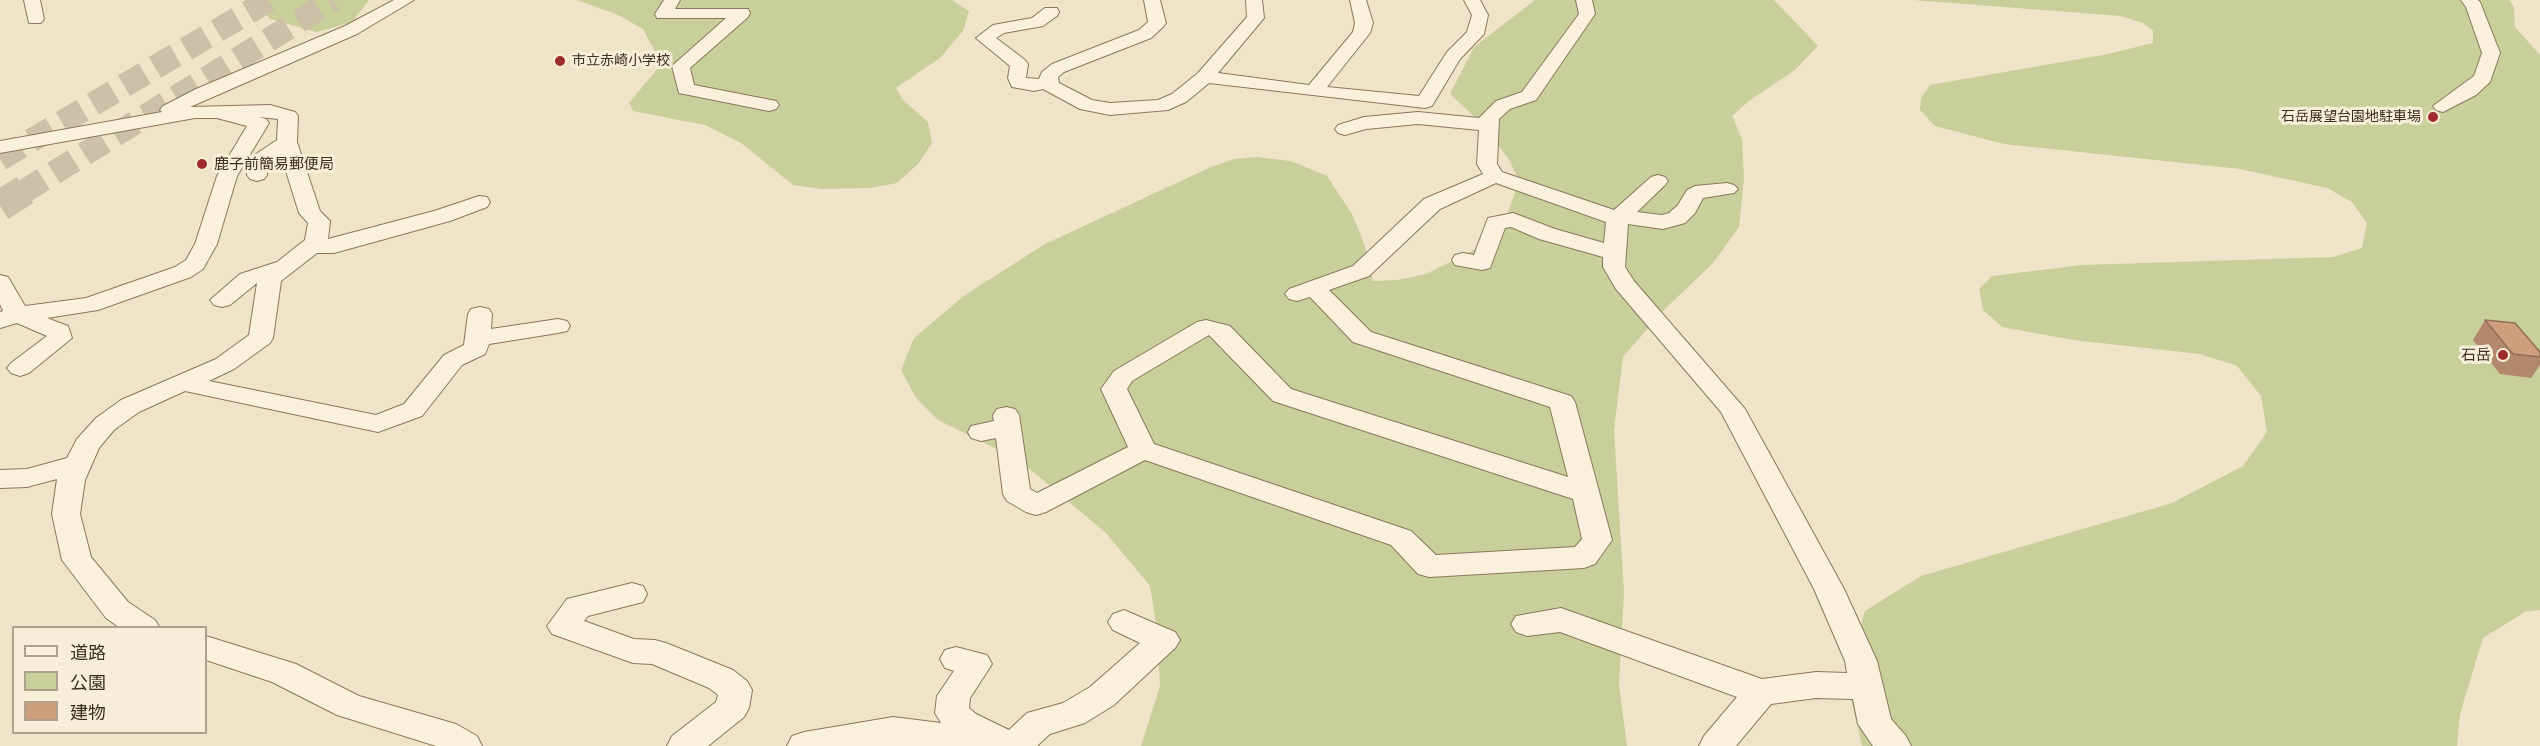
<!DOCTYPE html>
<meta charset="utf-8">
<style>
body{margin:0}
#map{position:relative;width:2540px;height:746px;overflow:hidden;background:#f0e4c8;font-family:"Crimson Pro","Noto Sans JP",serif}
canvas{display:block}
.legend{position:absolute;left:12px;top:626px;width:195px;height:108px;box-sizing:border-box;background:#f7eed8;border:2px solid #ada18e;margin:0;padding:8px 10px;list-style:none;font-size:18px;color:#3d2e20}
.legend li{display:flex;align-items:center;gap:12px;height:30px}
.legend b{width:30px;border:2px solid #ada18e}
</style>
<div id="map">
<canvas width="2540" height="746"></canvas>
<ul class="legend">
<li><b style="height:8px;background:#faf1dc"></b>道路</li>
<li><b style="height:16px;background:#c9cf9b"></b>公園</li>
<li><b style="height:16px;background:#cf9f7d"></b>建物</li>
</ul>
</div>
<script>
const context = document.querySelector('canvas').getContext('2d');
context.lineJoin = 'round';
function paint(path, color) { context.fillStyle = color; context.fill(path, 'evenodd'); }
const shape = rows => new Path2D(rows.map(r => 'M' + r).join(''));
function stroke(path, color, width, dash) { context.strokeStyle = color; context.lineWidth = width; context.lineCap = dash ? 'butt' : 'round'; context.setLineDash(dash || []); context.stroke(path); }
function drawText(font, color, halo, rows, align = 'center') {
  context.font = font + ' "Crimson Pro","Noto Sans JP",serif'; context.lineWidth = 6; context.setLineDash([]); context.textBaseline = 'middle'; context.strokeStyle = halo; context.fillStyle = color; for (const [text, x, y, turn = 0] of rows) {
    context.save(); context.translate(x, y); context.rotate((+turn || 0) * Math.PI / 180); context.textAlign = isNaN(turn) ? turn : align; if (halo) context.strokeText(text, 0, 0); context.fillText(text, 0, 0); context.restore();
  }
}
const green = shape([
 [256,0,369,0,352,22,317,32,270,19],
 [577,0,952,0,969,11,963,31,940,58,896,88,903,100,928,122,932,143,918,164,897,183,871,188,822,189,793,185,741,143,705,125,633,111,629,103,658,68,659,59,643,29,618,15],
 [1535,0,1774,0,1818,46,1795,70,1749,101,1732,116,1742,139,1744,179,1739,227,1713,263,1665,309,1623,357,1614,430,1624,592,1619,684,1627,746,1141,746,1160,686,1156,623,1150,586,1106,533,1019,460,938,420,916,398,901,370,914,338,965,295,1045,244,1211,167,1234,159,1256,157,1291,161,1327,176,1352,214,1365,246,1373,281,1398,280,1426,274,1470,252,1501,232,1519,182,1510,161,1485,127,1450,94,1474,47],
 [1913,0,2509,0,2514,7,2515,27,2540,55,2540,610,2525,612,2483,638,2460,714,2457,746,1862,746,1846,677,1865,611,1921,576,2172,503,2243,466,2267,432,2261,396,2237,366,2200,354,2073,340,2002,327,1983,310,1979,289,1992,276,2082,265,2333,257,2362,248,2367,223,2352,202,2327,188,2240,169,2004,144,1935,126,1920,110,1921,98,1930,85,2108,54,2153,43,2153,31,2143,23,2121,16]
]);
const tertiaryTunnelFar1 = shape([
 [0,159,269,0],
 [23,192,333,0]
]);
const tertiaryTunnel = shape([
 [0,206,25,190]
]);
const minor = shape([
 [24,0,40,0,44,19,41,23,29,23,24,0],
 [394,0,414,0,357,34,190,107,270,105,295,112,298,116,297,142,320,211,330,221,328,239,434,211,479,196,487,197,490,202,487,207,450,221,334,253,317,253,281,281,273,338,270,343,234,369,209,381,376,415,404,404,444,355,464,345,468,314,471,309,480,307,489,309,492,314,491,329,558,319,567,321,570,326,567,331,558,333,489,344,485,354,462,365,422,416,378,432,185,391,139,412,114,430,99,448,85,480,80,514,91,557,128,602,155,620,160,628,120,628,106,618,62,560,52,514,57,479,27,487,0,488,0,470,27,469,67,458,77,439,96,418,121,400,216,359,249,335,257,283,230,305,222,307,214,305,210,300,240,274,277,262,305,240,308,223,299,213,281,155,267,164,267,175,264,179,257,181,250,179,247,175,247,162,250,158,277,140,278,119,259,117,266,119,269,123,237,176,217,244,203,269,191,277,98,310,47,318,68,326,72,338,29,373,20,376,11,373,7,368,11,363,47,336,17,323,0,328,0,312,3,311,0,304,0,275,8,277,25,306,86,298,175,267,186,260,195,244,217,176,247,126,217,118,195,118,0,153,0,141,162,112,160,110,163,106,196,89,345,26,394,0],
 [664,0,680,0,675,9,748,9,750,13,748,17,690,68,694,85,776,101,779,105,776,109,769,111,679,93,672,66,726,18,657,18,655,14,664,0],
 [1144,0,1160,0,1166,23,1163,27,1151,38,1064,72,1058,77,1059,83,1092,100,1110,103,1158,100,1172,94,1198,73,1247,17,1246,0,1262,0,1264,18,1218,73,1309,85,1353,32,1355,23,1350,0,1366,0,1373,23,1370,33,1327,87,1419,96,1447,52,1467,32,1472,15,1464,0,1480,0,1488,15,1484,34,1460,59,1432,106,1425,108,1209,83,1186,102,1168,110,1110,115,1080,109,1043,89,1034,91,1012,87,1008,78,1010,66,976,38,993,25,1032,18,1045,8,1057,8,1059,12,1057,16,1043,26,1004,33,996,38,1025,60,1028,64,1026,78,1039,79,1042,72,1052,64,1139,30,1148,22,1144,0],
 [1576,0,1592,0,1595,14,1536,100,1510,109,1499,119,1497,164,1502,172,1614,210,1651,177,1658,175,1665,177,1668,181,1665,185,1637,212,1662,215,1669,213,1678,205,1687,190,1695,186,1727,183,1734,185,1738,189,1734,193,1703,198,1695,213,1685,223,1663,229,1628,224,1625,267,1634,281,1745,409,1844,589,1877,661,1891,719,1906,736,1911,746,1873,746,1858,724,1853,699,1816,698,1771,704,1736,746,1699,746,1704,736,1737,697,1560,632,1527,636,1516,632,1511,624,1516,616,1561,608,1762,679,1816,672,1847,673,1845,661,1814,589,1721,412,1616,289,1603,267,1603,257,1539,239,1511,227,1505,228,1490,268,1482,270,1455,265,1452,260,1455,255,1463,253,1474,255,1488,218,1513,213,1555,229,1604,243,1606,222,1496,183,1440,209,1369,276,1329,290,1371,332,1571,396,1575,402,1612,540,1595,564,1584,568,1429,577,1418,574,1391,545,1145,460,1046,512,1036,515,1026,512,1007,501,1003,494,996,438,981,441,971,438,968,432,971,426,994,421,993,415,997,409,1006,407,1015,409,1019,415,1030,489,1037,493,1128,447,1101,389,1114,371,1197,322,1206,320,1230,326,1291,389,1568,477,1550,407,1353,342,1310,297,1297,301,1289,299,1285,294,1289,289,1353,266,1424,199,1483,174,1477,164,1479,130,1418,124,1366,129,1345,135,1338,133,1335,129,1338,125,1364,117,1418,112,1479,118,1496,101,1522,92,1579,14,1576,0],
 [1209,335,1273,401,1573,499,1582,539,1575,547,1436,555,1411,531,1154,444,1127,389,1132,381,1209,335],
 [2461,0,2478,0,2480,2,2500,53,2490,82,2476,95,2443,112,2436,110,2433,106,2474,76,2482,53,2466,7,2461,0],
 [632,583,643,586,647,594,643,602,588,616,584,621,634,639,655,640,666,643,733,670,747,681,752,690,749,708,744,717,708,746,667,746,672,736,716,702,718,695,709,688,652,664,633,663,552,634,547,626,567,599,632,583],
 [1124,610,1175,632,1180,640,1175,648,1114,705,1085,723,1050,734,1037,746,787,746,792,736,804,732,893,717,941,723,935,713,937,696,954,671,945,668,940,659,945,650,956,647,987,655,992,664,970,698,969,708,976,714,1009,730,1027,713,1063,703,1090,687,1140,643,1113,630,1108,622,1113,614,1124,610],
 [206,636,296,664,359,696,456,724,477,736,482,746,436,746,337,715,272,682,206,660,206,636]
]);
const wall = shape([
 [2485,320,2540,352,2540,365,2531,378,2500,374,2473,340]
]);
const building = shape([
 [2485,320,2515,323,2540,352,2540,357,2513,354,2485,320]
]);
const markers = [
 [560,61,6,"#9e2a2b"],
 [2433,117,6,"#9e2a2b"],
 [202,164,6,"#9e2a2b"],
 [2503,355,6,"#9e2a2b"]
];
const farPoinames = [
 ["市立赤崎小学校",572,61],
 ["石岳展望台園地駐車場",2421,117,"right"]
];
const poiNames = [
 ["鹿子前簡易郵便局",214,164],
 ["石岳",2491,355,"right"]
];
paint(green, '#c9cf9b');
stroke(tertiaryTunnelFar1, '#ccc0a6', 24, [24, 12]);
stroke(tertiaryTunnel, '#ccc0a6', 31, [31, 16]);
stroke(minor, '#8d765c', 2);
paint(minor, '#faf1dc');
paint(wall, '#b2896c');
paint(building, '#cf9f7d');
stroke(building, '#916f58', 1.5);
for (const [x, y, r, color] of markers) { const dot = new Path2D(); dot.arc(x, y, r, 0, 2 * Math.PI); context.fillStyle = color; context.fill(dot); stroke(dot, '#f7eed8', 2); }
drawText('14px', '#3d2e20', '#f7eed8', farPoinames, 'left');
drawText('15px', '#3d2e20', '#f7eed8', poiNames, 'left');
</script>
